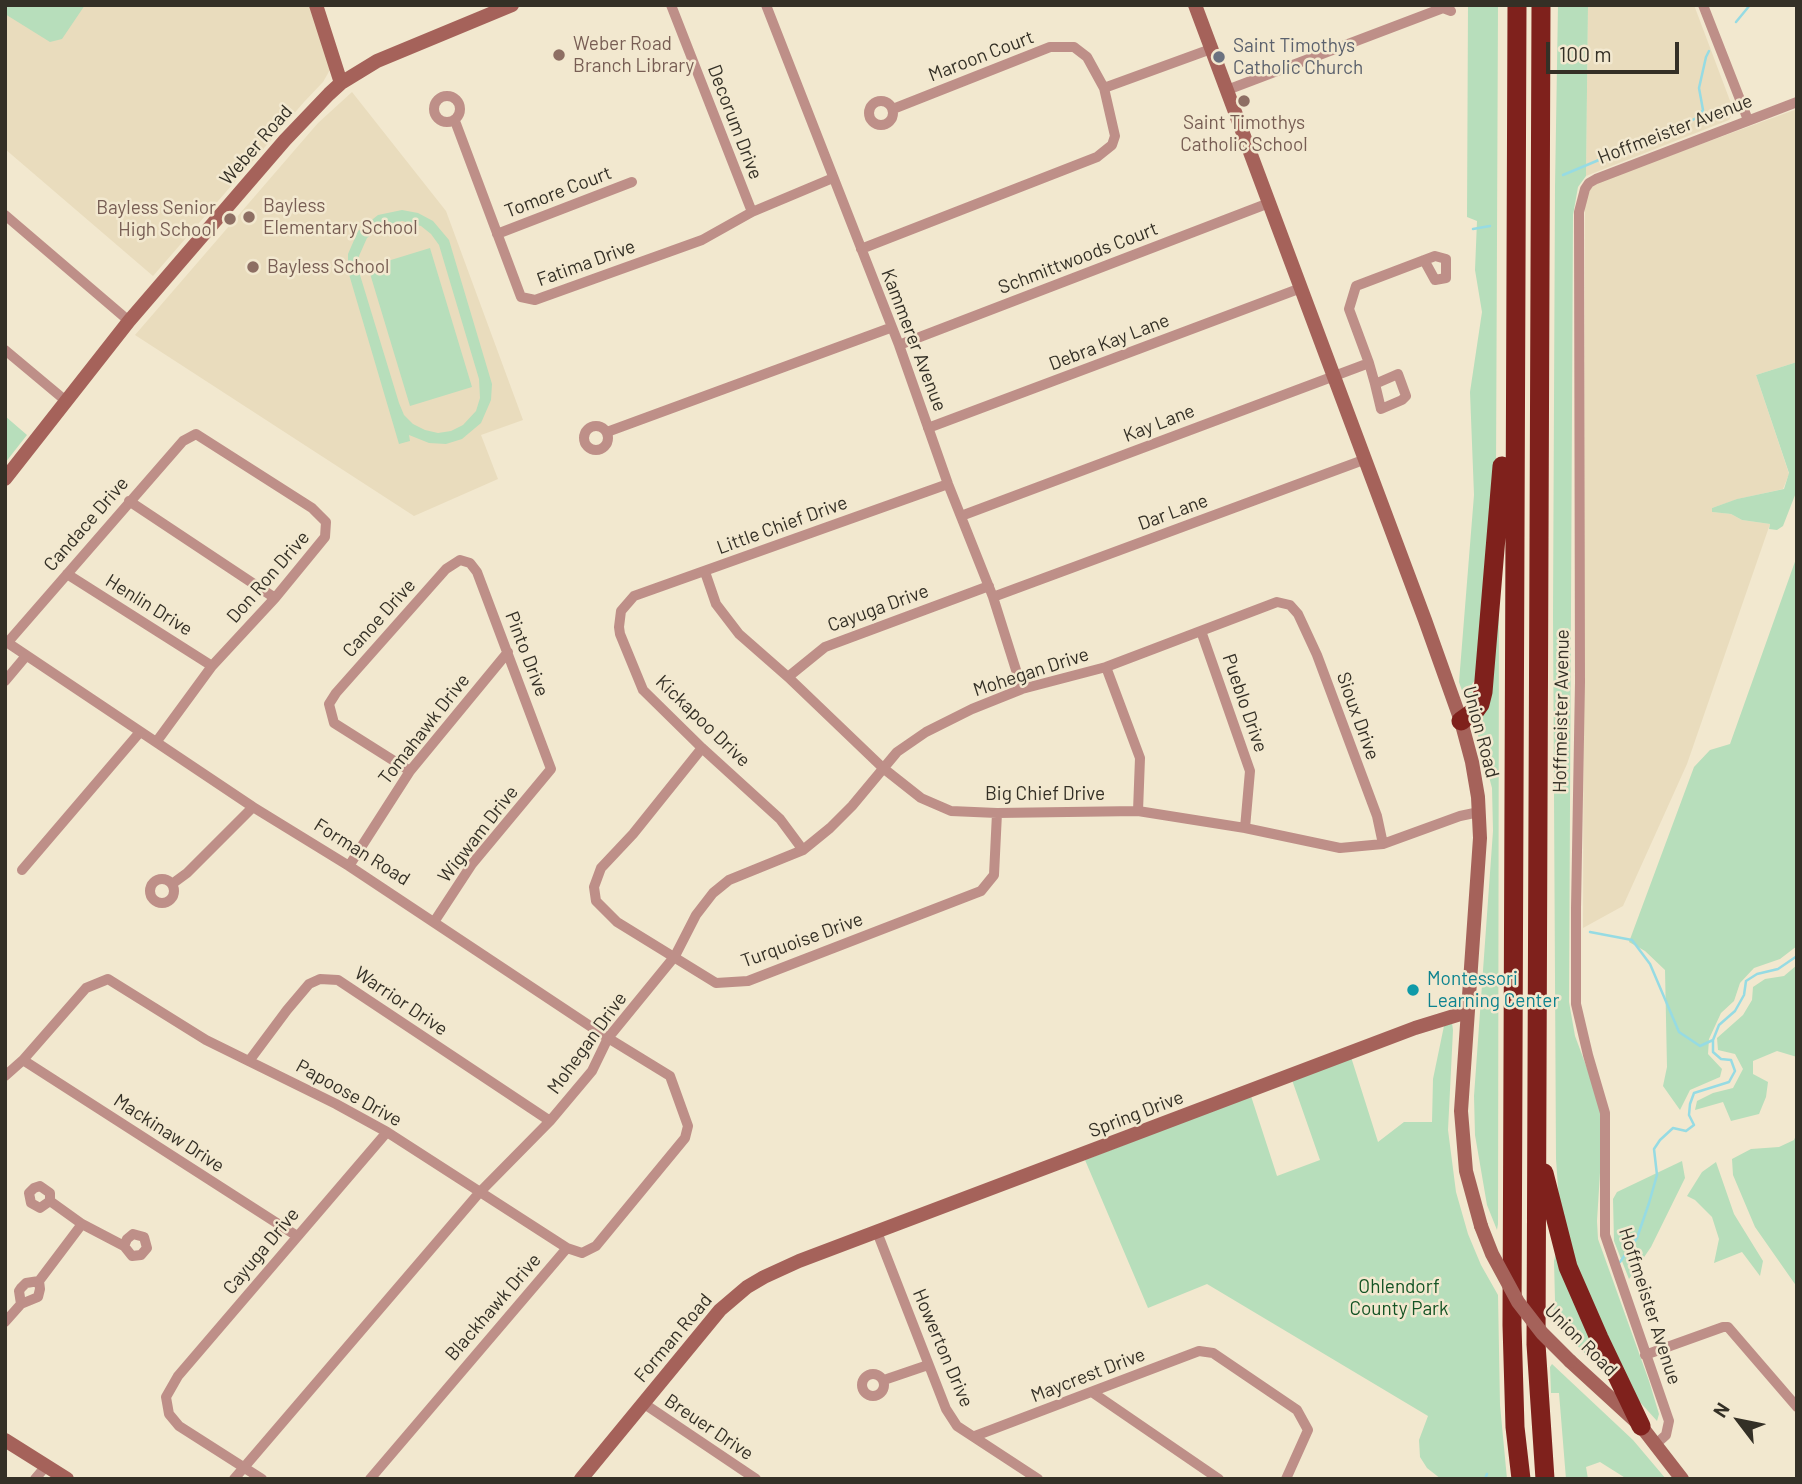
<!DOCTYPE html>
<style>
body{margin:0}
#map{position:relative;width:1802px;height:1484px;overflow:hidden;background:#f2e8cf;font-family:Barlow,sans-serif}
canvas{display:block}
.frame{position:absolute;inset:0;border:7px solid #343026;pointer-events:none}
.north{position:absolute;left:1704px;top:1386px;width:70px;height:70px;-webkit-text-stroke:5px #f2e8cf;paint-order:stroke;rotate:302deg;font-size:19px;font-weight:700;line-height:28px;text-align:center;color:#343026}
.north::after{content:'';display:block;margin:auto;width:24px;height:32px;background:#343026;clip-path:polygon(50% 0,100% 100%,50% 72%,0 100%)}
.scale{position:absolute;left:1546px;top:42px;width:133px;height:32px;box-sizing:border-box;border:4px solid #343026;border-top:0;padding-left:9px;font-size:21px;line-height:24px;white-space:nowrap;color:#343026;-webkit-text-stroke:5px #f2e8cf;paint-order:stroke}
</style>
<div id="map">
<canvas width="1802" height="1484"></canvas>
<div class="frame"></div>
<div class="north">N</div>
<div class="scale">100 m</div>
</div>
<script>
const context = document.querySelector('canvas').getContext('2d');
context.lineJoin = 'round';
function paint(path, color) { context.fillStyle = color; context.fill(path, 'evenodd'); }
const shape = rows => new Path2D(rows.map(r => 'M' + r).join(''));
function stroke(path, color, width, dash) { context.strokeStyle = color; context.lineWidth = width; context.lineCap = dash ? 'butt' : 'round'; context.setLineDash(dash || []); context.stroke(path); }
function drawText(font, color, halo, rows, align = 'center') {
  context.font = font + ' Barlow,sans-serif'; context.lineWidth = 5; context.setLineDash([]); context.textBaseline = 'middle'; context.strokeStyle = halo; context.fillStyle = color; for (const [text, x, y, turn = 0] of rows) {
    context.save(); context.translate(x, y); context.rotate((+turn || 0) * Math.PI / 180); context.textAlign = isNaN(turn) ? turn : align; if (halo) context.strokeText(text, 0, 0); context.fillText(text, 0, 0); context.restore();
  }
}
const built = shape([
 [5,5,309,5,331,68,323,82,304,102,153,276,5,149],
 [1588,5,1694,5,1732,106,1733,113,1729,120,1586,176],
 [352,92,446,211,523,420,481,435,498,479,414,516,135,335,318,123],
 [1797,109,1797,362,1756,375,1789,474,1783,489,1738,499,1712,508,1712,512,1731,514,1742,520,1770,524,1687,764,1623,906,1583,928,1585,206,1587,195,1593,185,1603,180]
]);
const green = shape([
 [5,5,85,5,62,39,50,42,5,14],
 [1468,5,1498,5,1496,470,1476,679,1472,684,1473,701,1469,702,1466,702,1459,682,1474,495,1470,392,1482,312,1475,270,1477,221,1467,217],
 [1558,5,1588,5,1586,176,1578,187,1573,215,1569,1002,1575,1036,1600,1103,1603,1124,1597,1221,1598,1239,1649,1381,1659,1414,1657,1421,1639,1401,1581,1286,1559,1202,1556,1159,1553,615,1555,187],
 [402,210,418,213,433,221,449,240,492,384,491,400,481,423,462,439,446,444,429,443,409,435,410,441,399,444,348,271,348,254,358,231,378,215],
 [402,221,421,226,431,234,439,245,479,379,480,398,476,411,463,425,451,431,438,433,425,430,413,424,404,415,399,403,360,275,359,256,367,238,383,226],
 [430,248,472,387,410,406,368,267],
 [1797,362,1797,490,1783,526,1777,530,1769,529,1770,524,1742,520,1731,514,1712,512,1712,508,1737,499,1784,489,1789,473,1756,375],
 [5,416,27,435,5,463],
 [1797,556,1797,946,1780,959,1754,968,1740,983,1734,1001,1721,1013,1709,1039,1708,1054,1722,1069,1720,1077,1690,1090,1680,1110,1663,1086,1667,1067,1665,970,1645,951,1629,942,1694,767,1710,750,1730,744],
 [1499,584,1498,1224,1497,1230,1487,1205,1475,1135,1474,1096,1493,831,1492,788,1475,724,1483,712],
 [1797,965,1797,1057,1777,1051,1753,1061,1753,1074,1768,1082,1766,1097,1759,1114,1731,1121,1723,1102,1695,1110,1697,1101,1713,1093,1733,1088,1743,1069,1735,1054,1718,1050,1717,1038,1743,1015,1752,1000,1753,987,1765,979,1784,976],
 [1445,1021,1452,1023,1453,1030,1448,1130,1456,1192,1468,1234,1481,1265,1498,1295,1500,1405,1507,1479,1441,1479,1427,1468,1420,1457,1419,1440,1428,1416,1207,1284,1148,1308,1085,1160,1251,1096,1277,1176,1320,1160,1292,1080,1351,1057,1378,1142,1404,1122,1432,1122,1433,1079],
 [1797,1133,1797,1287,1755,1227,1733,1175,1732,1159,1751,1149,1779,1147,1794,1140],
 [1682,1161,1685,1178,1651,1247,1629,1279,1614,1241,1613,1199,1617,1192],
 [1716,1162,1734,1214,1763,1261,1760,1276,1742,1252,1714,1263,1719,1239,1712,1217,1695,1200,1687,1196,1702,1172],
 [1557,1247,1605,1373,1552,1321,1555,1300,1554,1261],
 [1552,1364,1633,1440,1666,1479,1627,1479,1600,1462,1586,1467,1588,1479,1566,1479,1559,1393,1551,1393,1550,1367]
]);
const stream = shape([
 [1736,22,1750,5],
 [1685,124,1698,117,1703,110,1699,88,1706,57,1709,51],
 [1563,175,1661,134],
 [1473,229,1490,226],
 [1590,932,1632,940,1650,964,1679,1032,1700,1046,1713,1040],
 [1620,1262,1637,1238,1649,1203,1657,1175,1654,1149,1660,1140,1673,1128,1686,1131,1694,1125,1689,1115,1690,1104,1694,1093,1729,1082,1735,1071,1731,1060,1721,1059,1713,1052,1713,1040,1719,1025,1735,1011,1744,995,1746,981,1757,974,1778,969,1797,956],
 [1485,1479,1487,1474]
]);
const street = shape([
 [671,5,752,212],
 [766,5,899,345,948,484,993,597,1022,689],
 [1703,5,1748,120],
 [1104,88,1211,49],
 [1227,90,1443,8,1451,11],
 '434 109a13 13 0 1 1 26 0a13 13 0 1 1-26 0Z',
 '869 113a12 12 0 1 1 24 0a12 12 0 1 1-24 0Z',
 [455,121,521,297,535,300,702,240,752,212,833,178],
 [5,215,129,321],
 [497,234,632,182],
 [861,249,1097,157,1112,145,1115,136,1104,88,1087,57,1074,47,1050,47,893,109],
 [899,345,1269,203],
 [5,350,66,401],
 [1375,384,1398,374,1406,396,1402,400,1381,409,1375,384,1369,363,1349,309,1356,286,1435,256,1446,259,1446,278,1435,280,1424,260],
 '584 438a12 12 0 1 1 24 0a12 12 0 1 1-24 0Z',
 [928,428,1301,288],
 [607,432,890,328],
 [129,501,275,598],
 [961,516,1369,363],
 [705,572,716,604,739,634,788,677,883,768,921,798,951,811,997,813,1138,811,1245,828,1340,848,1383,844,1460,816,1479,812],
 [67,574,212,666],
 [993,597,1366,459],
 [1201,631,1250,771,1245,828],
 [5,641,253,807,349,866,608,1038,670,1076,688,1126,685,1138,596,1246,582,1253,567,1248,370,1479],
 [8,642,183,441,196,434,312,508,326,522,325,537,275,598,212,666,157,741],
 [1106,667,1140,758,1138,811],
 [788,677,825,647,989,586],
 [5,681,26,656],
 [702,748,633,834,601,868,594,887,596,901,617,922,716,983,748,981,981,891,994,875,997,813],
 [410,771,334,723,329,704,336,693,446,569,460,560,470,563,477,572,551,769,472,864,434,922],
 [803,850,780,819,702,748,643,690,620,634,619,627,621,611,634,596,948,484],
 [349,866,410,771,508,652],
 [22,870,140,732],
 '150 891a12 12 0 1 1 24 0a12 12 0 1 1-24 0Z',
 [172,884,187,873,253,807],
 [23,1060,297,1236],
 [249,1061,287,1010,309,984,320,979,338,980,550,1121],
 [5,1076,23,1060,86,988,108,979,206,1040,336,1104,387,1132,567,1248],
 [50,1201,40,1208,31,1203,29,1193,34,1188,40,1186,50,1193,50,1201,82,1224,124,1246,132,1256,141,1255,147,1248,144,1237,133,1234,127,1239,124,1246],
 [877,1232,946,1409,957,1426,1038,1479],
 [21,1304,19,1291,21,1288,26,1283,39,1281],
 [5,1322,21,1304,38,1297,40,1289,39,1281,82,1224],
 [1645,1355,1723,1327,1728,1327,1797,1407],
 '862 1385a11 11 0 1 1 22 0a11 11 0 1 1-22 0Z',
 [884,1380,928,1365],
 [1092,1392,1219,1479],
 [643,1403,756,1479],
 [975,1436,1199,1351,1213,1353,1297,1410,1308,1430,1286,1479],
 [1656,1444,1666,1435,1669,1421,1605,1235,1605,1113,1588,1055,1576,1004,1576,908,1580,682,1579,212,1585,189,1589,183,1596,179,1797,102],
 [35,1479,46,1466],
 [234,1479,479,1193,550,1121,592,1071,608,1038,675,956,696,915,713,893,729,880,803,850,830,828,852,806,897,752,926,732,972,709,1022,689,1106,667,1277,602,1290,605,1298,614,1317,655,1377,816,1383,844],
 [262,1479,179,1426,169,1414,166,1397,178,1376,387,1132]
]);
const secondary = shape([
 [316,5,341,83],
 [1195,5,1425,620,1461,721,1472,762,1478,797,1480,838,1461,1111,1466,1171,1481,1226],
 [5,479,129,321,285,140,329,94,341,83,377,61,512,5],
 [1570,1361,1641,1426,1682,1479],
 [5,1440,67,1479],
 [581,1479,720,1310,747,1287,764,1277,799,1261,1415,1028,1467,1012]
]);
const highway = shape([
 [1517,5,1512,1325,1515,1427,1521,1479],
 [1541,5,1536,1344,1545,1479],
 [1461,721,1475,711,1480,704,1483,692,1502,466],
 [1544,1173,1568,1267,1599,1338,1641,1426]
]);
const secondaryBridge = shape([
 [1481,1226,1492,1254,1518,1302,1542,1333,1570,1361]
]);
const markers = [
 [559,55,7,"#8d6e63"],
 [1219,57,7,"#6b7280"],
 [1244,101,7,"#8d6e63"],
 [249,217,7,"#8d6e63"],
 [230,219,7,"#8d6e63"],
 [253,267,7,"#8d6e63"],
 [1413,990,7,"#0f9aa8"]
];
const educationNames = [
 ["Weber Road",573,44],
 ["Branch Library",573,66],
 ["Saint Timothys",1244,123,"center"],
 ["Catholic School",1244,145,"center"],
 ["Bayless",263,206],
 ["Elementary School",263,228],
 ["Bayless Senior",216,208,"right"],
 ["High School",216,230,"right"],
 ["Bayless School",267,267]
];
const worshipNames = [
 ["Saint Timothys",1233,46],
 ["Catholic Church",1233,68]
];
const streetNames = [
 ["Maroon Court",981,56,-21],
 ["Decorum Drive",735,122,69],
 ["Hoffmeister Avenue",1675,129,-21],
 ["Weber Road",256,145,-49],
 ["Tomore Court",558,192,-21],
 ["Schmittwoods Court",1078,258,-21],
 ["Fatima Drive",586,263,-20],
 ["Kammerer Avenue",914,340,69],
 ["Debra Kay Lane",1109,342,-21],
 ["Kay Lane",1159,423,-21],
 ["Dar Lane",1173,512,-20],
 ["Candace Drive",86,524,-49],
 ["Little Chief Drive",782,525,-20],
 ["Don Ron Drive",268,577,-49],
 ["Henlin Drive",149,605,32],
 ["Cayuga Drive",878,608,-20],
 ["Canoe Drive",379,618,-48],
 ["Pinto Drive",527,654,69],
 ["Mohegan Drive",1031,672,-18],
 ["Pueblo Drive",1245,703,71],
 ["Hoffmeister Avenue",1561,711,-89],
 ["Sioux Drive",1358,716,70],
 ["Kickapoo Drive",703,721,44],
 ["Tomahawk Drive",424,729,-52],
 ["Union Road",1481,732,75],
 ["Big Chief Drive",1045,794],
 ["Wigwam Drive",478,834,-52],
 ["Forman Road",362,852,32],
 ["Turquoise Drive",802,940,-20],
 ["Warrior Drive",401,1001,34],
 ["Mohegan Drive",587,1043,-54],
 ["Papoose Drive",349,1093,29],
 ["Spring Drive",1136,1114,-21],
 ["Mackinaw Drive",169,1133,33],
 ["Cayuga Drive",261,1251,-50],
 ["Hoffmeister Avenue",1650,1306,72],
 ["Blackhawk Drive",493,1307,-49],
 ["Forman Road",673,1338,-50],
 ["Union Road",1581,1340,45],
 ["Howerton Drive",943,1348,67],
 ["Maycrest Drive",1088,1375,-21],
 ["Breuer Drive",709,1427,34]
];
const cultureNames = [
 ["Montessori",1427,979],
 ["Learning Center",1427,1001]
];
const parkNames = [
 ["Ohlendorf",1399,1287],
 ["County Park",1399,1309]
];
paint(built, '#e9dcbd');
paint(green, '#b7debb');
stroke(stream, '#96dbe3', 2.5);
stroke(street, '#be8f88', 10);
stroke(secondary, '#a5625a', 14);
stroke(highway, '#7f211c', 19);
stroke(secondaryBridge, '#a5625a', 14);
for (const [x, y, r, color] of markers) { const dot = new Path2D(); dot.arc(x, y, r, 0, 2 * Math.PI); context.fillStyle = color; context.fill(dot); stroke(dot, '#f2e8cf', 2.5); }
drawText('19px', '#785e54', '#f2e8cf', educationNames, 'left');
drawText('19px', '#5b616d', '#f2e8cf', worshipNames, 'left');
drawText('19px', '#343026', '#f2e8cf', streetNames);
drawText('19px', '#0d838f', '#f2e8cf', cultureNames, 'left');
drawText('19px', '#135324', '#f2e8cf', parkNames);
</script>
